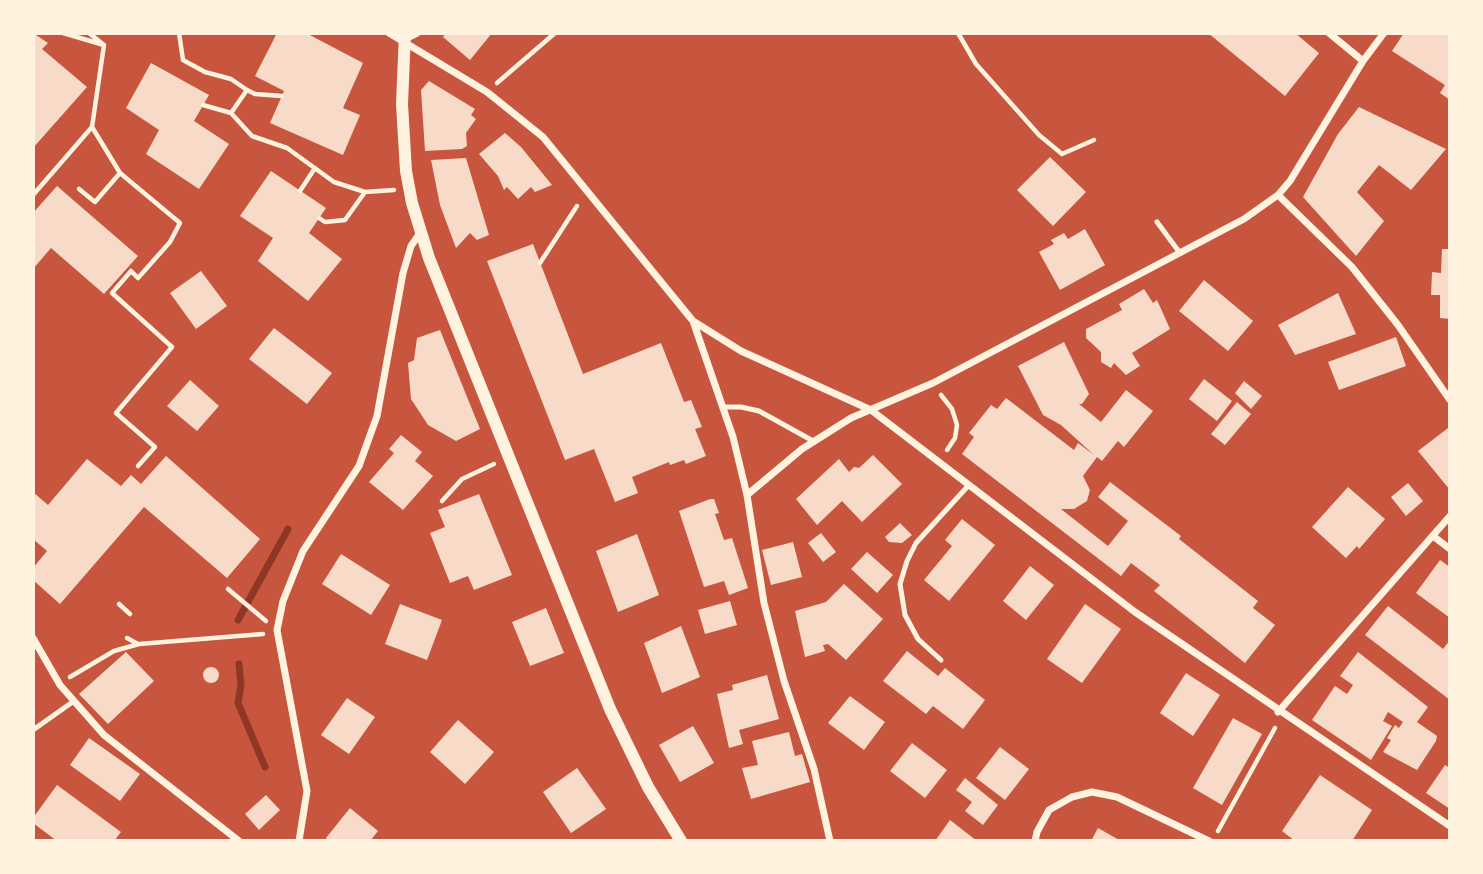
<!DOCTYPE html>
<style>
body{margin:0}
#map{position:relative;width:1483px;height:874px;overflow:hidden;background:#c8553d;font-family:Figtree,sans-serif}
canvas{display:block}
.frame{position:absolute;inset:0;border:35px solid #fff3e0;pointer-events:none}
</style>
<div id="map">
<canvas width="1483" height="874"></canvas>
<div class="frame"></div>
</div>
<script>
const context = document.querySelector('canvas').getContext('2d');
context.lineJoin = 'round';
const shape = rows => new Path2D(rows.map(r => 'M' + r).join(''));
function stroke(path, color, width, dash) { context.strokeStyle = color; context.lineWidth = width; context.lineCap = dash ? 'butt' : 'round'; context.setLineDash(dash || []); context.stroke(path); }
function paint(path, color) { context.fillStyle = color; context.fill(path, 'evenodd'); }
const stream = shape([
 [238,620,288,529],
 [239,664,241,685,238,703,265,767]
]);
const building = shape([
 [33,33,48,43,42,49,87,87,33,148],
 [277,33,306,33,363,63,343,108,360,115,343,155,270,123,284,91,255,76],
 [446,33,492,33,470,60,443,37],
 [1208,33,1295,33,1319,53,1285,96],
 [1404,33,1450,33,1450,100,1440,93,1445,85,1392,51],
 [151,63,209,95,194,121,229,144,199,189,146,154,159,130,126,108],
 [429,81,475,109,471,115,476,119,466,133,467,146,462,149,425,151,421,90],
 [1359,107,1446,149,1411,190,1379,165,1357,192,1384,221,1356,256,1303,197,1338,134],
 [505,133,521,147,552,185,535,192,531,187,518,199,507,187,504,190,498,176,479,154],
 [1050,157,1086,192,1053,226,1017,190],
 [466,158,489,235,477,240,470,233,456,248,440,205,431,160],
 [271,171,326,208,309,233,342,259,308,301,258,261,273,238,240,216],
 [57,186,138,256,104,294,51,248,33,269,33,213],
 [1085,229,1105,265,1060,290,1039,252,1054,244,1051,240,1064,233,1068,239],
 [533,244,583,374,661,343,684,402,691,400,702,427,695,429,706,456,686,464,684,460,670,465,669,462,632,477,638,493,615,502,594,449,565,460,487,261],
 [1442,249,1450,249,1450,319,1440,318,1440,295,1431,295,1432,272,1441,273],
 [201,271,227,306,196,329,170,293],
 [1204,280,1253,321,1228,351,1179,311],
 [1144,289,1153,303,1157,300,1170,329,1132,353,1140,366,1126,375,1114,363,1111,368,1101,362,1101,352,1086,338,1086,329,1122,310,1119,304],
 [1338,293,1356,334,1295,355,1278,325],
 [274,328,332,373,307,404,249,359],
 [440,330,480,429,456,441,428,425,411,399,408,363,414,360,417,338],
 [1396,337,1406,366,1339,390,1328,362],
 [1064,342,1089,394,1082,404,1079,404,1101,422,1126,390,1153,411,1124,447,1118,441,1102,461,1097,457,1083,476,1090,490,1087,501,1074,509,1061,509,1108,546,1128,521,1098,497,1110,482,1181,536,1179,539,1258,601,1253,608,1275,625,1245,663,1154,591,1160,585,1131,563,1121,576,962,454,974,437,969,433,991,405,997,409,1006,398,1074,450,1078,443,1094,455,1061,425,1043,415,1018,366],
 [1204,379,1232,401,1217,421,1189,399],
 [190,380,219,406,197,431,167,406],
 [1244,381,1262,396,1251,409,1235,393],
 [1237,402,1251,414,1225,445,1211,434],
 [1448,428,1450,430,1450,490,1418,451],
 [401,435,422,452,415,461,433,476,403,510,369,482,394,453,389,449],
 [873,455,902,484,862,522,842,501,817,525,796,499,839,459,849,472,854,467,859,468],
 [166,456,260,539,227,578,144,507,60,604,33,580,33,568,47,551,33,539,33,492,48,505,87,459,121,486,131,475,141,484],
 [1408,483,1423,501,1406,516,1391,497],
 [1348,487,1385,519,1359,549,1357,546,1346,558,1312,527],
 [479,494,512,575,474,590,468,576,450,583,430,533,445,527,438,510],
 [710,499,714,499,719,513,715,514,724,540,732,538,748,588,729,595,724,581,704,587,679,511],
 [962,519,995,545,949,601,924,580,952,546,945,540],
 [900,523,912,535,902,543,889,542,885,537],
 [821,533,836,552,823,562,808,543],
 [637,534,659,595,618,612,596,551],
 [793,542,802,577,771,585,762,550],
 [867,552,893,575,877,593,851,569],
 [341,554,390,585,371,615,322,584],
 [1440,560,1450,567,1450,618,1416,593],
 [1030,566,1054,585,1026,620,1003,601],
 [844,584,883,619,846,660,828,644,823,645,825,651,805,657,795,611,826,602],
 [730,601,737,625,705,634,698,610],
 [400,604,442,620,427,660,385,644],
 [1085,604,1121,629,1082,683,1047,659],
 [1388,606,1443,649,1450,640,1450,700,1365,635],
 [546,608,564,653,530,666,512,622],
 [681,626,700,677,662,693,644,643],
 [907,651,938,676,945,668,985,700,963,729,933,706,926,714,883,681],
 [126,652,154,681,108,724,79,694],
 [1358,652,1428,707,1417,722,1437,736,1436,741,1417,770,1383,752,1391,740,1387,738,1395,725,1399,728,1403,722,1388,712,1383,721,1392,726,1371,760,1312,720,1335,686,1347,694,1353,685,1340,676],
 '203 675a8 8 0 1 1 16 0a8 8 0 1 1-16 0Z',
 [1186,673,1220,695,1193,736,1160,713],
 [767,675,779,719,739,730,743,744,729,748,717,694,733,690,732,685],
 [850,696,885,722,864,750,828,723],
 [347,698,375,717,349,754,321,735],
 [1233,718,1262,734,1222,805,1193,788],
 [458,720,494,752,465,784,430,752],
 [693,726,714,763,680,782,659,745],
 [789,732,795,756,802,754,810,782,751,799,742,768,758,765,752,741],
 [89,738,140,774,120,801,70,765],
 [912,743,947,770,925,798,890,771],
 [1000,747,1029,769,1005,800,976,778],
 [1445,765,1450,768,1450,809,1426,793],
 [577,768,606,809,571,833,543,792],
 [1320,775,1372,810,1352,841,1295,841,1282,831],
 [965,778,998,805,983,825,965,811,972,802,956,790],
 [57,785,121,832,114,841,57,841,33,823,33,818],
 [266,795,280,810,259,830,245,814],
 [350,808,378,831,370,841,328,841,326,838],
 [950,820,977,841,935,841],
 [1098,828,1121,841,1091,841]
]);
const path = shape([
 [63,33,104,45,89,33],
 [179,33,183,60,205,72,231,79,247,90,231,113,252,136,287,148,334,182,365,192,394,190],
 [958,33,976,64,1039,135,1062,154,1094,140],
 [497,83,555,33],
 [247,90,255,94,282,96],
 [203,105,231,113],
 [120,173,180,223,170,242,138,278,131,271,112,293,172,347,116,413,155,447,138,466],
 [79,189,95,202,120,173,92,127],
 [300,191,315,168],
 [33,195,92,127,104,45],
 [319,218,325,222,345,220,365,192],
 [540,263,577,206],
 [941,395,952,409,957,425,955,438,947,450],
 [442,501,462,479,494,464],
 [228,589,266,621],
 [119,604,130,614],
 [127,638,138,644],
 [70,677,114,651,139,644,263,634],
 [1218,831,1275,728]
]);
const service = shape([
 [1157,222,1180,253],
 [724,407,741,407,759,411,815,442],
 [941,660,918,639,905,615,900,584,907,561,916,543,968,486],
 [33,730,74,701]
]);
const minor = shape([
 [389,33,487,92,543,137,693,321,741,351,871,410,1135,612,1450,826],
 [1329,33,1363,61],
 [405,39,417,33],
 [1278,195,1352,267,1398,325,1450,400],
 [693,321,733,437,747,495,764,603,784,681,814,769,830,841],
 [747,495,802,449,851,418,933,383,1244,219,1278,195,1290,181,1363,61,1384,33],
 [1433,536,1450,549],
 [33,638,60,685,104,735,239,841],
 [1278,712,1450,516],
 [299,841,307,791,277,630,283,601,303,551,359,466,377,416,403,273,411,246,420,233],
 [1035,841,1037,832,1049,810,1072,797,1092,792,1117,797,1209,841]
]);
const tertiary = shape([
 [405,33,402,104,406,171,412,203,429,258,610,709,648,787,681,841]
]);
stroke(stream, '#8f3625', 7);
paint(building, '#f7dbc8');
stroke(path, '#fff3e0', 4.5);
stroke(service, '#fff3e0', 5);
stroke(minor, '#fff3e0', 7);
stroke(tertiary, '#fff3e0', 12);
</script>
